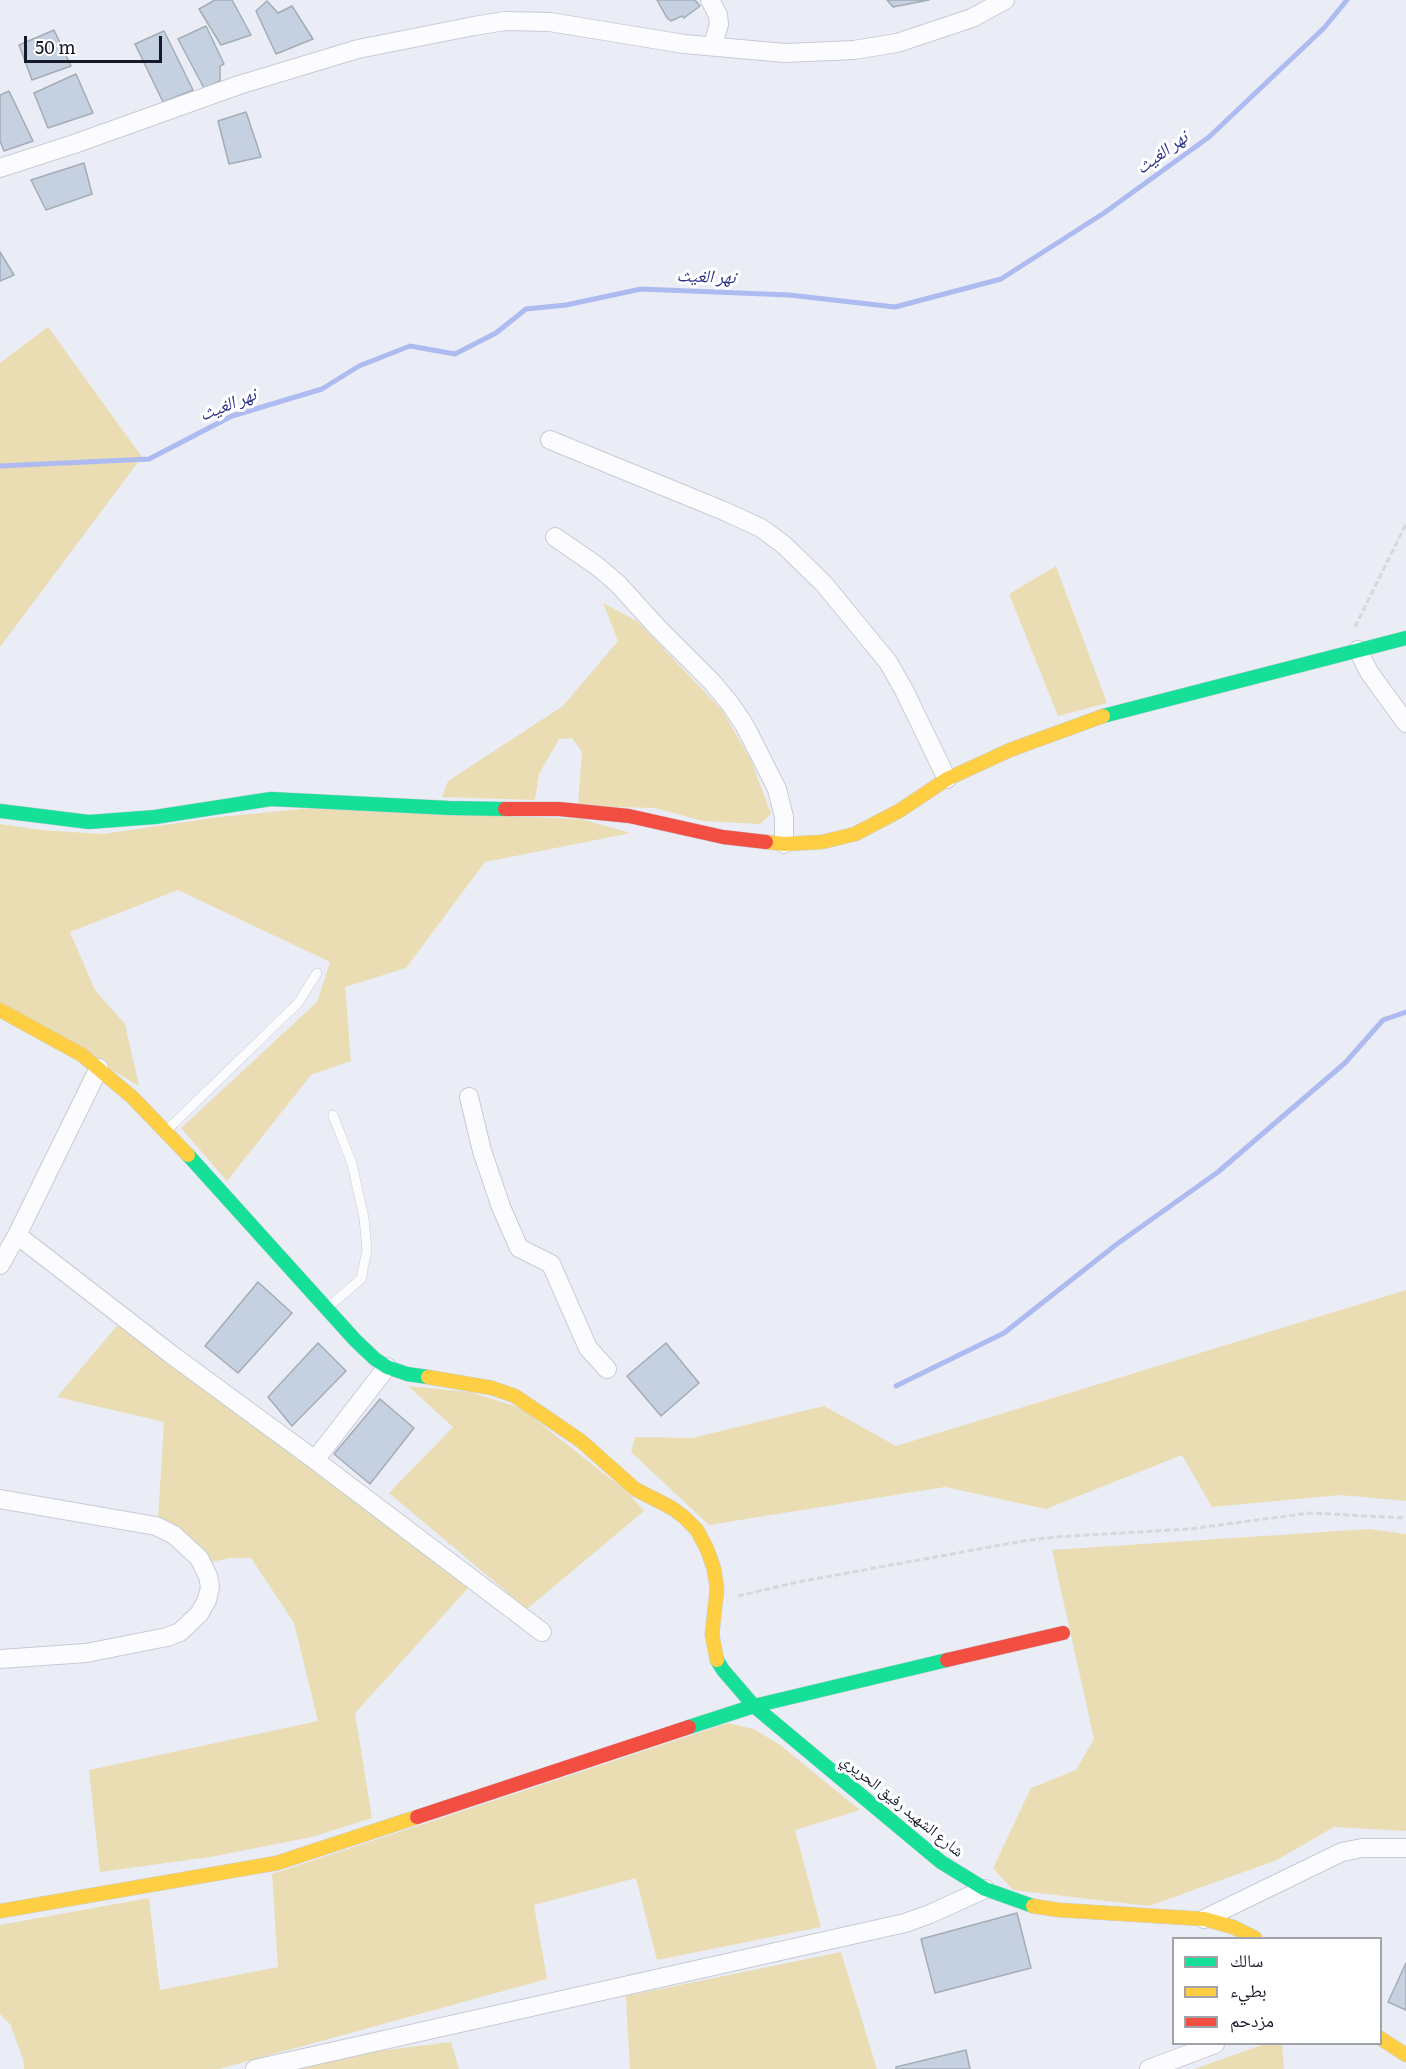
<!DOCTYPE html>
<meta charset="utf-8">
<style>
body{margin:0}
#map{position:relative;width:1406px;height:2069px;overflow:hidden;background:#eaedf6;font-family:Literata,"Noto Naskh Arabic",serif}
canvas{display:block}
.legend{position:absolute;left:1172px;top:1937px;width:210px;height:108px;box-sizing:border-box;background:#fff;border:2px solid #a1a3a9;margin:0;padding:8px 10px;list-style:none;font-size:18px;color:#151928}
.legend li{display:flex;align-items:center;gap:12px;height:30px}
.legend b{width:30px;border:2px solid #a1a3a9}
.scale{position:absolute;left:24px;top:36px;width:138px;height:27px;box-sizing:border-box;border:3px solid #151928;border-top:0;padding-left:8px;font-size:18px;line-height:21px;white-space:nowrap;color:#151928;-webkit-text-stroke:4px #fff;paint-order:stroke}
</style>
<div id="map">
<canvas width="1406" height="2069"></canvas>
<ul class="legend">
<li><b style="height:8px;background:#16e098"></b>سالك</li>
<li><b style="height:8px;background:#ffcf43"></b>بطيء</li>
<li><b style="height:8px;background:#f24e42"></b>مزدحم</li>
</ul>
<div class="scale">50 m</div>
</div>
<script>
const context = document.querySelector('canvas').getContext('2d');
context.lineJoin = 'round';
function paint(path, color) { context.fillStyle = color; context.fill(path, 'evenodd'); }
const shape = rows => new Path2D(rows.map(r => 'M' + r).join(''));
function stroke(path, color, width, dash) { context.strokeStyle = color; context.lineWidth = width; context.lineCap = dash ? 'butt' : 'round'; context.setLineDash(dash || []); context.stroke(path); }
function drawText(font, color, halo, rows, align = 'center') {
  context.font = font + ' Literata,"Noto Naskh Arabic",serif'; context.lineWidth = 6; context.setLineDash([]); context.textBaseline = 'middle'; context.strokeStyle = halo; context.fillStyle = color; for (const [text, x, y, turn = 0] of rows) {
    context.save(); context.translate(x, y); context.rotate((+turn || 0) * Math.PI / 180); context.textAlign = isNaN(turn) ? turn : align; if (halo) context.strokeText(text, 0, 0); context.fillText(text, 0, 0); context.restore();
  }
}
const green = shape([
 [48,327,142,457,0,647,0,363],
 [1056,566,1107,703,1058,716,1009,594],
 [603,603,637,621,722,710,751,760,771,814,760,824,703,821,655,808,578,806,582,752,572,738,559,739,539,774,535,800,442,797,448,781,563,706,618,641],
 [311,808,581,819,631,833,485,862,406,968,345,987,351,1061,311,1075,227,1181,181,1128,317,1002,330,962,178,890,70,932,95,990,125,1024,139,1086,0,1004,0,824,41,830,103,834,219,817],
 [1406,1290,1406,1501,1340,1495,1212,1507,1182,1455,1046,1509,945,1487,709,1525,631,1452,635,1437,692,1438,824,1406,896,1446],
 [120,1322,470,1586,355,1713,372,1818,312,1837,210,1857,100,1872,89,1770,318,1721,294,1623,251,1558,230,1558,207,1563,158,1519,164,1422,57,1397],
 [408,1386,470,1392,521,1408,626,1491,644,1511,527,1609,389,1493,453,1427],
 [1369,1529,1406,1534,1406,1831,1334,1827,1277,1860,1149,1906,1013,1890,993,1868,1031,1788,1076,1770,1094,1739,1052,1550],
 [728,1723,754,1729,780,1745,860,1810,795,1830,821,1927,657,1960,636,1878,534,1905,547,1979,219,2069,24,2069,23,2059,10,2024,0,2014,0,1925,149,1898,160,1990,278,1967,272,1874],
 [841,1952,877,2069,630,2069,626,1996],
 [451,2042,459,2069,291,2069,354,2054],
 [1265,2044,1282,2044,1284,2069,1194,2069]
]);
const stream = shape([
 [0,466,149,459,232,416,322,389,359,366,410,346,455,354,496,333,526,309,566,305,641,289,789,295,895,307,1001,279,1104,213,1209,137,1324,28,1347,0],
 [896,1386,1004,1333,1117,1244,1218,1172,1345,1063,1383,1020,1406,1012]
]);
const building = shape([
 [215,0,232,0,251,35,221,45,199,9,215,0],
 [657,0,695,0,700,6,684,18,682,16,671,21,667,18,657,0],
 [887,0,929,0,893,7,887,0],
 [267,1,278,13,292,6,313,39,276,54,256,11,267,1],
 [206,26,224,64,220,66,220,81,204,88,178,39,206,26],
 [54,30,71,66,32,80,19,45,54,30],
 [164,31,193,90,163,102,135,44,164,31],
 [76,74,93,113,48,128,34,93,76,74],
 [9,91,33,141,4,151,0,141,0,95,9,91],
 [246,112,261,157,229,164,218,121,246,112],
 [84,163,92,194,46,210,31,180,84,163],
 [0,252,14,275,0,281,0,252],
 [258,1282,292,1313,238,1373,205,1346,258,1282],
 [318,1343,346,1371,292,1426,268,1397,318,1343],
 [666,1343,699,1383,661,1416,627,1376,666,1343],
 [380,1399,414,1428,370,1484,334,1454,380,1399],
 [1017,1913,1031,1968,935,1993,921,1939,1017,1913],
 [1406,1963,1406,2010,1388,2002,1406,1963],
 [966,2050,970,2069,896,2069,896,2067,966,2050]
]);
const path = shape([
 [1355,627,1406,524],
 [738,1596,798,1582,1023,1541,1055,1537,1189,1529,1310,1513,1406,1518]
]);
const lane = shape([
 [166,1131,298,1003,317,973],
 [327,1308,361,1279,367,1250,364,1218,352,1164,333,1115]
]);
const street = shape([
 [710,0,718,15,719,24,713,45],
 [0,168,74,144,239,85,358,49,474,26,505,21,550,22,684,44,785,53,854,50,897,43,972,18,1005,0],
 [550,440,724,511,761,528,784,545,824,584,888,662,904,690,947,779],
 [555,537,597,566,618,584,658,628,712,682,731,705,745,726,777,789,784,817,784,844],
 [1358,650,1369,672,1406,723],
 [469,1097,482,1151,501,1207,519,1248,551,1264,588,1348,607,1369],
 [17,1235,172,1355,315,1460,542,1632],
 [0,1265,17,1235,99,1068],
 [315,1460,387,1367],
 [0,1499,156,1526,174,1535,199,1558,208,1576,210,1587,207,1600,199,1614,180,1632,167,1637,86,1653,0,1659],
 [1204,1919,1342,1852,1362,1848,1406,1848],
 [255,2069,905,1923,930,1914,985,1889],
 [1149,2069,1215,2044]
]);
const fast = shape([
 [1103,716,1406,638],
 [0,811,89,822,155,817,271,799,449,808,505,809],
 [188,1155,355,1340,375,1359,387,1367,407,1374,428,1377],
 [717,1660,723,1670,754,1706,941,1862,985,1889,1033,1906],
 [689,1727,754,1706,947,1660]
]);
const slow = shape([
 [766,842,784,844,822,842,855,834,899,811,947,779,1010,750,1103,716],
 [0,1010,82,1055,132,1097,188,1155],
 [428,1377,492,1388,515,1396,581,1441,635,1489,672,1508,684,1517,697,1530,707,1549,714,1569,717,1589,712,1635,717,1660],
 [1033,1906,1059,1910,1204,1919,1233,1927,1255,1938],
 [0,1911,277,1863,417,1817],
 [1380,2038,1406,2055]
]);
const jam = shape([
 [505,809,559,809,629,816,723,837,766,842],
 [947,1660,1063,1633],
 [417,1817,689,1727]
]);
const streetNames = [
 ["شارع الشهيد رفيق الحريري",902,1806,39]
];
const waterNames = [
 ["نهر الغيث",1162,153,-36],
 ["نهر الغيث",706,277,2],
 ["نهر الغيث",228,405,-22]
];
paint(green, '#eaddb3');
stroke(stream, '#aebbf1', 5);
paint(building, '#c5d0e1');
stroke(building, '#a4acb6', 1.5);
stroke(lane, '#c7cbd7', 10);
stroke(street, '#c7cbd7', 20);
stroke(fast, '#c7cbd7', 15);
stroke(slow, '#c7cbd7', 15);
stroke(jam, '#c7cbd7', 15);
stroke(path, '#d7d8db', 3, [6, 3]);
stroke(lane, '#fcfcfe', 9);
stroke(street, '#fcfcfe', 18);
stroke(fast, '#16e098', 14);
stroke(slow, '#ffcf43', 14);
stroke(jam, '#f24e42', 14);
drawText('16px', '#151928', '#fff', streetNames);
drawText('italic 18px', '#2a3387', '#fff', waterNames);
</script>
